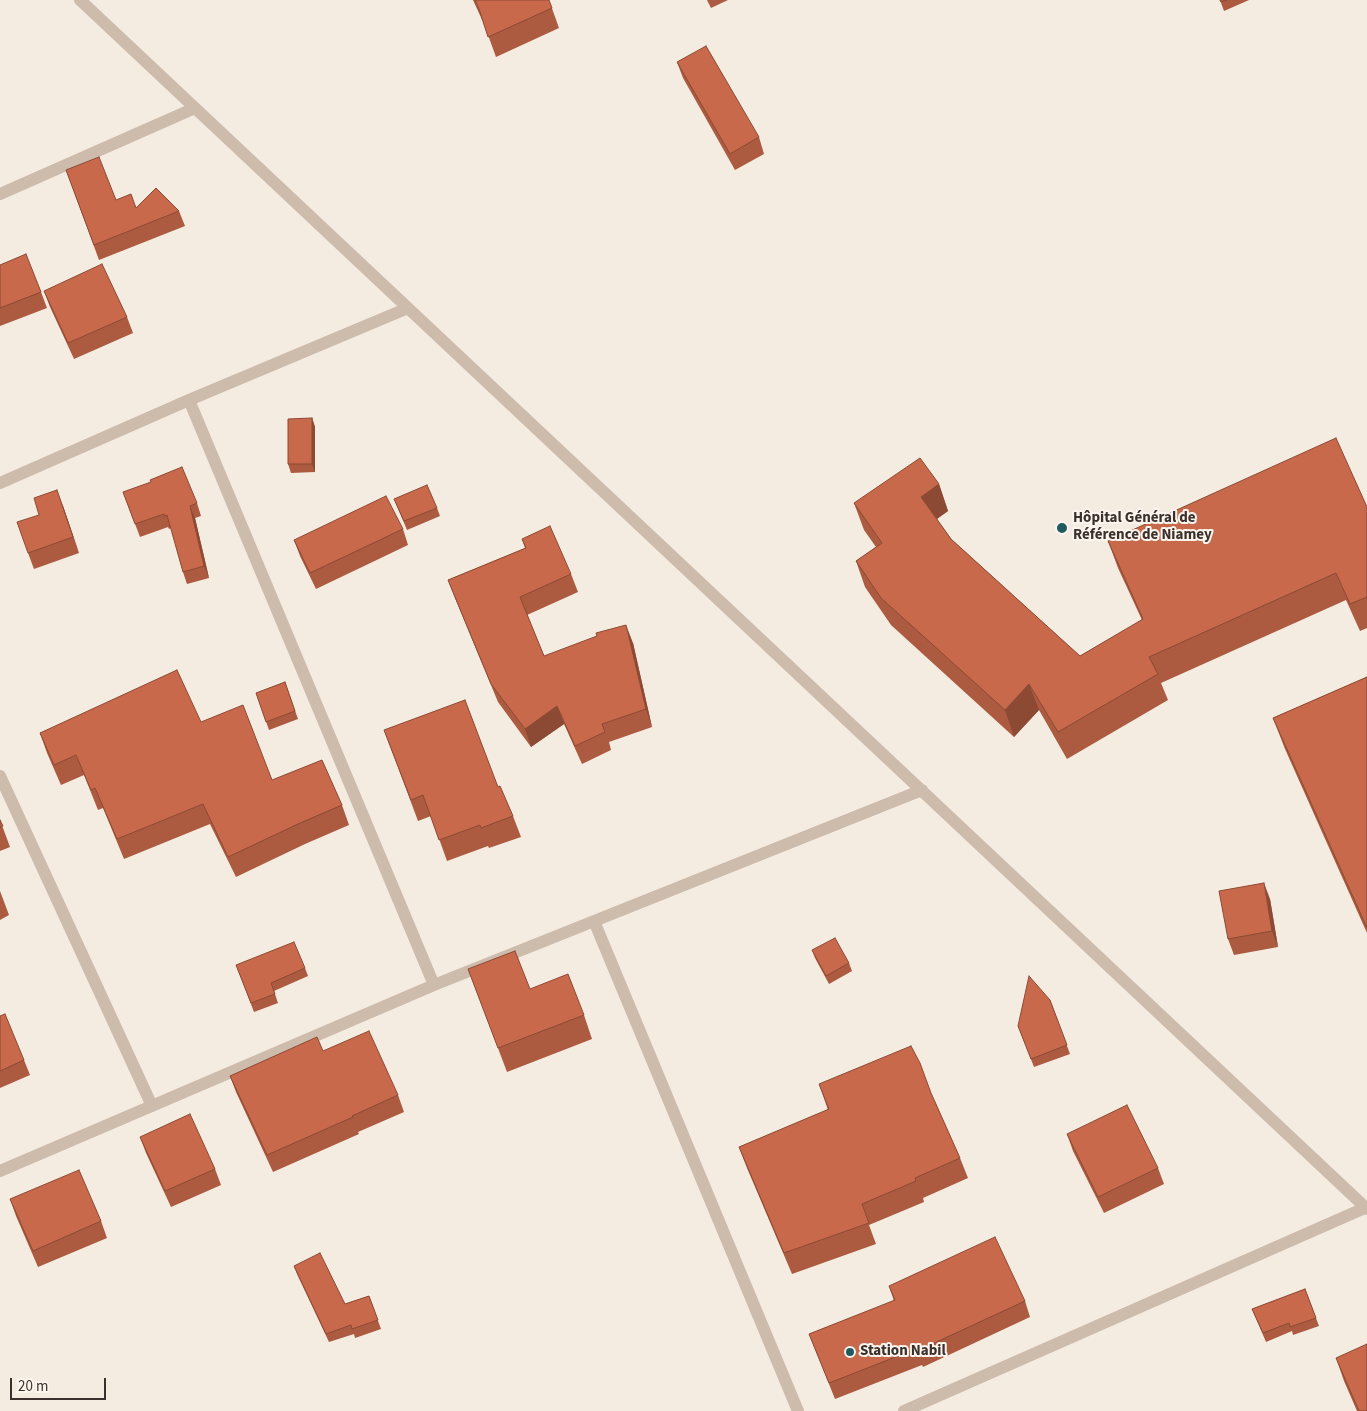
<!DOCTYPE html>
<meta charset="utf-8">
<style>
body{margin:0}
#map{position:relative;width:1367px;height:1411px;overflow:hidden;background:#f4ebe1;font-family:"Source Sans 3",sans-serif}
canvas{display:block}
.scale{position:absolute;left:10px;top:1378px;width:96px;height:22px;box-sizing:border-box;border:2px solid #3b302b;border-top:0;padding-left:6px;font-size:15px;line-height:18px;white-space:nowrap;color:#3b302b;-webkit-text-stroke:4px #fbf5ee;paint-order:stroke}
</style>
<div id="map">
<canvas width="1367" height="1411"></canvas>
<div class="scale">20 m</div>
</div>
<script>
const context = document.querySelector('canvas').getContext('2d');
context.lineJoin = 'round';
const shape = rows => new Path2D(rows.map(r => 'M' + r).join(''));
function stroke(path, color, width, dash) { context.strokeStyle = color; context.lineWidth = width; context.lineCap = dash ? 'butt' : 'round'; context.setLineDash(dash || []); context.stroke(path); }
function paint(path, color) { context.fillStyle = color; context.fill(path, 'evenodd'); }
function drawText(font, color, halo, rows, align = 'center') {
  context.font = font + ' "Source Sans 3",sans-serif'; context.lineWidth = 4; context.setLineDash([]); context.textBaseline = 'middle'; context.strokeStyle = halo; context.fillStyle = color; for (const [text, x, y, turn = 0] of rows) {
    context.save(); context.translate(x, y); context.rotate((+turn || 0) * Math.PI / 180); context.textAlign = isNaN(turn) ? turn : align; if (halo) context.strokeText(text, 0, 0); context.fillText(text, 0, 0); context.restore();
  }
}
const minor = shape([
 [80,0,1367,1209],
 [0,194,195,108],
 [189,400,434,985],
 [0,483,189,400,408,308],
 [0,776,152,1106],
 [594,921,798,1411],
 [0,1171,434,985,922,790],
 [904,1411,1367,1207]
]);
const wall = shape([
 [473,0,549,0,559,28,496,57,484,24],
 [707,0,728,0,711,8],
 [1220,0,1249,0,1224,11],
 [677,62,759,137,764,154,735,170,683,78],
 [66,170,116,200,136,208,179,211,185,226,99,260],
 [0,265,41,292,47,308,0,326],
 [44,291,127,317,133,333,74,359,50,307],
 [312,418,315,427,315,472,291,473,288,464],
 [939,484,948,511,937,519,951,539,1080,656,1142,620,1118,568,1108,541,1367,507,1367,628,1360,631,1346,600,1161,683,1168,700,1067,759,1039,710,1014,737,891,625,865,587,856,561,876,547,864,530,854,503],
 [123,492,197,503,201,516,195,518,209,578,187,584,183,572,171,528,169,529,168,527,140,537],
 [394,499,437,508,440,516,407,530],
 [63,506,79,553,34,569,28,553,39,515],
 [403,529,408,545,316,589,300,556,294,540],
 [522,539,571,574,578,592,527,615,544,656,633,643,652,727,609,742,611,750,582,764,564,724,531,747,498,702,455,598,448,580,525,548],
 [1367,677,1367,933,1285,749,1273,718],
 [285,682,298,719,269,730,256,693],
 [201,722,272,780,342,805,349,825,305,844,236,877,210,824,124,859,103,808,98,810,84,775,61,785,47,753,40,733],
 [384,730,498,787,513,816,521,837,489,848,488,846,447,861,431,816,418,821],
 [0,820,10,847,0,851],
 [0,891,9,915,0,920],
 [1270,899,1278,947,1234,955,1228,939],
 [812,950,849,963,852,971,829,984,815,958],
 [236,965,305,968,308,976,274,991,278,1003,254,1012],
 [468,969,530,989,584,1015,592,1039,507,1072],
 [1050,1000,1070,1054,1034,1067,1018,1026],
 [0,1016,24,1060,30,1075,0,1088],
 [323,1051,398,1095,404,1112,358,1132,359,1134,273,1172,236,1092,230,1076],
 [819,1084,932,1095,960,1158,968,1178,923,1198,924,1202,869,1225,876,1244,792,1274,747,1168,739,1147,828,1110],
 [1067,1134,1158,1168,1164,1184,1104,1213,1073,1151],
 [140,1137,215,1169,221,1185,171,1207,146,1153],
 [10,1199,101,1221,107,1238,38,1267,16,1216],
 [294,1266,345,1304,369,1296,381,1329,355,1338,354,1334,329,1342,297,1274],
 [889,1286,1025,1301,1030,1317,923,1367,922,1365,835,1399,809,1334,894,1301],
 [1305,1289,1319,1326,1293,1335,1292,1331,1266,1342,1252,1309],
 [1336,1358,1367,1411,1357,1411,1344,1381]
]);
const shadedWall = shape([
 [312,418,315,427,315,472,312,464],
 [939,484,948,511,931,523,921,497],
 [57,490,63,506,79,553,73,537],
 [190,506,195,518,209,578,204,566],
 [626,625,633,643,652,727,646,709],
 [1029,684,1039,710,1014,737,1005,710],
 [557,706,564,724,531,747,525,729],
 [1264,883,1270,899,1278,947,1272,931]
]);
const building = shape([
 [475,0,549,0,552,8,488,37,479,9,475,0],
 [1220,0,1227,0,1221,2,1220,0],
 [706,46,759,137,730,154,677,62,706,46],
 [99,157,116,200,131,194,136,208,156,188,179,211,94,245,66,170,99,157],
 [26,254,41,292,0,308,0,265,26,254],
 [102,264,127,317,68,343,44,291,102,264],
 [312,418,312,464,288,464,288,419,312,418],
 [1336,438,1367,507,1367,597,1350,604,1336,573,1149,657,1158,674,1058,732,1029,684,1005,710,881,598,856,561,882,543,854,503,920,458,939,484,921,497,951,539,1080,656,1143,619,1108,541,1336,438],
 [182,467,197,503,190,506,204,566,183,572,167,515,164,516,164,514,135,524,123,492,151,482,150,480,182,467],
 [427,485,437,508,404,521,394,499,427,485],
 [57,490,73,537,28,553,17,522,39,515,34,498,57,490],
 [386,496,403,529,310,573,294,540,386,496],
 [550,526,571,574,520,597,544,656,597,636,596,633,626,625,646,709,602,724,605,732,575,746,557,706,525,729,491,684,448,580,526,548,522,539,550,526],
 [177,670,201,722,243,705,272,780,322,760,342,805,298,824,228,857,203,804,117,839,95,788,91,790,76,755,54,765,40,733,177,670],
 [1367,677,1367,928,1273,718,1367,677],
 [285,682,295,711,266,722,256,693,285,682],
 [465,700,498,787,500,786,513,816,481,828,480,825,439,840,423,795,411,800,384,730,465,700],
 [0,820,3,826,0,827,0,820],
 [1264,883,1272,931,1228,939,1219,891,1264,883],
 [835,938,849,963,826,976,812,950,835,938],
 [294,942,305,968,271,983,275,994,251,1003,236,965,294,942],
 [515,951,530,989,568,974,584,1015,498,1048,468,969,515,951],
 [1029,976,1050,1000,1067,1045,1031,1059,1018,1026,1029,976],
 [5,1014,24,1060,0,1071,0,1016,5,1014],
 [369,1031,398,1095,352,1116,353,1117,267,1155,230,1076,317,1037,323,1051,369,1031],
 [911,1046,920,1063,931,1093,960,1158,915,1178,916,1181,862,1204,869,1223,784,1253,739,1147,829,1109,819,1084,911,1046],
 [1127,1105,1158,1168,1098,1197,1067,1134,1127,1105],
 [190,1114,215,1169,165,1191,140,1137,190,1114],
 [79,1170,101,1221,33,1251,10,1199,79,1170],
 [995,1237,1025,1301,917,1351,916,1349,829,1383,809,1334,895,1300,889,1286,995,1237],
 [320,1253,345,1304,369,1296,378,1320,352,1329,351,1325,326,1334,294,1266,320,1253],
 [1305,1289,1316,1318,1290,1327,1289,1323,1263,1333,1252,1309,1305,1289],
 [1367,1344,1367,1411,1359,1411,1336,1358,1367,1344]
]);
const markers = [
 [1062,528,6,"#1f5a5e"],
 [850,1352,5,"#1f5a5e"]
];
const poiNames = [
 ["Hôpital Général de",1073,519],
 ["Référence de Niamey",1073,536],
 ["Station Nabil",860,1352]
];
stroke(minor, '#cdbbac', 12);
paint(wall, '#ac5a40');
paint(shadedWall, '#8c4a34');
paint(building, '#c8694b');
stroke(building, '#8c4a34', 1);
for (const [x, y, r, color] of markers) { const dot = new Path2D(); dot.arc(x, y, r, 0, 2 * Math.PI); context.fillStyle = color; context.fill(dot); stroke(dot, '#fbf5ee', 2); }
drawText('bold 15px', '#3b302b', '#fbf5ee', poiNames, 'left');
</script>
